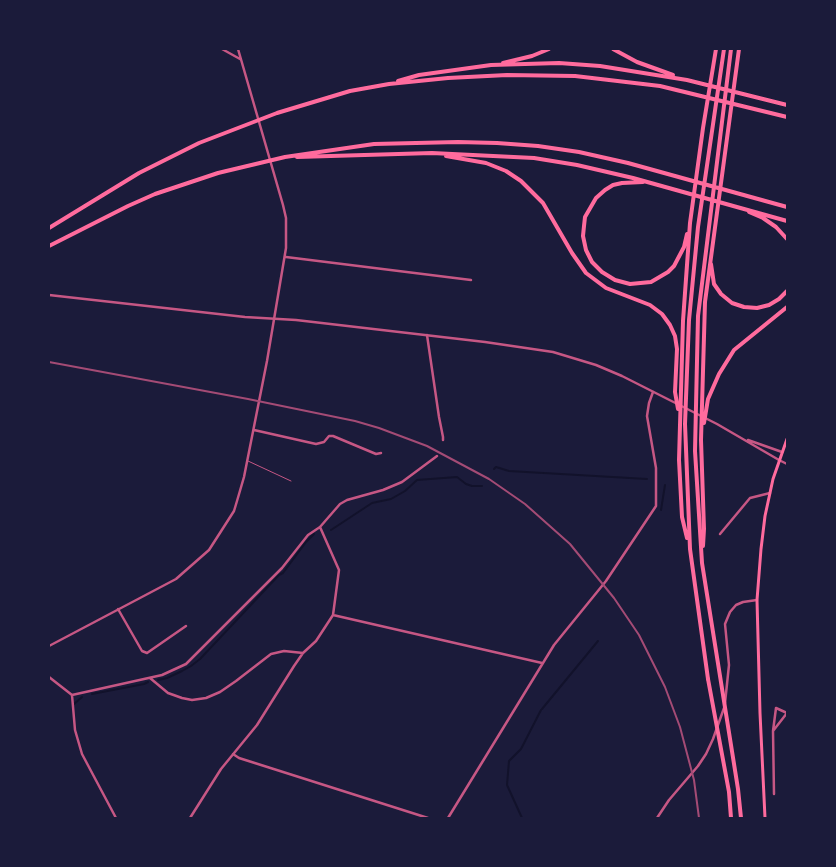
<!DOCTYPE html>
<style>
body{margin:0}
#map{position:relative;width:836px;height:867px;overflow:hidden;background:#1b1b3a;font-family:"Titillium Web",sans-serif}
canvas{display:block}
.frame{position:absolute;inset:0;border:50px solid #1b1b3a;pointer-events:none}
</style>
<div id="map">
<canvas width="836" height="867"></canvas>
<div class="frame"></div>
</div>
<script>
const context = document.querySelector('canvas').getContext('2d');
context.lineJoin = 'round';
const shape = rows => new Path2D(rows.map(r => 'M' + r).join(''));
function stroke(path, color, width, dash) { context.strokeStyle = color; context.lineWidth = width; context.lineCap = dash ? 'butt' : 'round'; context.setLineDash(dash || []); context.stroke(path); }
const stream = shape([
 [494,469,496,467,509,471,647,479],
 [661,510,665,485],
 [331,530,372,503,391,499,405,491,417,480,457,477,466,484,472,486,482,486],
 [158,680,167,678,182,671,191,666,200,659,279,575,283,573,306,542,314,534],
 [92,694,144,684,148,682],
 [74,704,82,697],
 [542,709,598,641],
 [522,818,507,785,509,761,521,749,541,710]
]);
const service = shape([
 [248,461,291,481]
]);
const minor = shape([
 [222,49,240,59],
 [286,257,471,280],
 [427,335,439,417,443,437,443,440],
 [254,430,316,444,324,442,329,436,333,436,376,454,381,453],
 [779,460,787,464],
 [720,534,750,498,770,493],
 [118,609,142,651,147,653,186,626],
 [333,615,542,663],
 [49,646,176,579,209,550,234,511,237,501,244,477,267,361,286,248,286,218,283,205,238,49],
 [49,677,72,695,75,730,82,754,116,818],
 [150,678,168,693,182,698,192,700,206,698,220,692,236,681,271,654,284,651,303,653],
 [72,695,162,675,186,664,282,568,308,535,320,527,340,504,347,500,383,490,402,482,437,456],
 [725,703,729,665,725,624,730,612,736,605,743,602,757,600],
 [773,731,776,708,787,713,773,731,774,794],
 [233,754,239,758,428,818],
 [190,818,221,769,257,725,294,666,303,653,316,641,333,615,339,570,320,527],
 [448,818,554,645,606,581,656,506,656,468,647,416,649,403,653,392],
 [657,818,669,800,698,766,706,754,713,739,724,708]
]);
const tertiary = shape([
 [49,295,245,317,296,320,485,342,553,352,596,365,622,376,717,424,779,460],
 [748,440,782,452]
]);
const secondary = shape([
 [765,818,760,713,757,600,761,549,765,516,773,479,787,439]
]);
const trunk = shape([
 [708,679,729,792,731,818]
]);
const motorway = shape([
 [613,49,637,62,673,75],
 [731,49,698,316,695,451,702,563,738,789,741,818],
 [503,63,532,56,549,49],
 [398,81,419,75,491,65,559,63,600,66,687,80,787,105],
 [446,156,486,163,506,171,521,181,543,203,572,253,586,273,606,288,650,305,662,314,670,325,675,336,677,349,675,392,678,409],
 [297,157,432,153,534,158,577,165,633,178,787,221],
 [643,182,622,183,613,185,605,190,596,198,585,217,584,226,583,236,586,250,592,262,602,272,615,280,630,284,651,282,668,272,674,266,684,247,687,234],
 [749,212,763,218,776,227,787,239],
 [49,228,139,173,199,143,277,113,350,91,389,84,448,78,507,75,575,76,660,86,787,117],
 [49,246,128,206,155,194,218,173,285,157,374,144,458,142,497,143,538,146,579,152,628,163,787,207],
 [711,264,714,284,721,294,732,303,744,307,757,308,769,305,779,299,787,291],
 [704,423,708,399,719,374,734,350,787,307],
 [687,538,682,517,679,460,683,321,690,223,703,128,716,49],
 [703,546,704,529,701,440,705,302,739,49],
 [708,679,690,549,685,424,689,320,698,227,724,49]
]);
const rail = shape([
 [49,362,248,399,355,421,379,428,427,446,489,479,525,504,570,544,614,598,639,635,665,687,680,727,694,780,699,818]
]);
stroke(stream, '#12122b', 2);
stroke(service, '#c65784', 1);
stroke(minor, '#c65784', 2.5);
stroke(tertiary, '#c65784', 2.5);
stroke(secondary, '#ff6b9d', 3);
stroke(trunk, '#ff6b9d', 4);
stroke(motorway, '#ff6b9d', 4);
stroke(rail, '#a44b75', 2);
</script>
